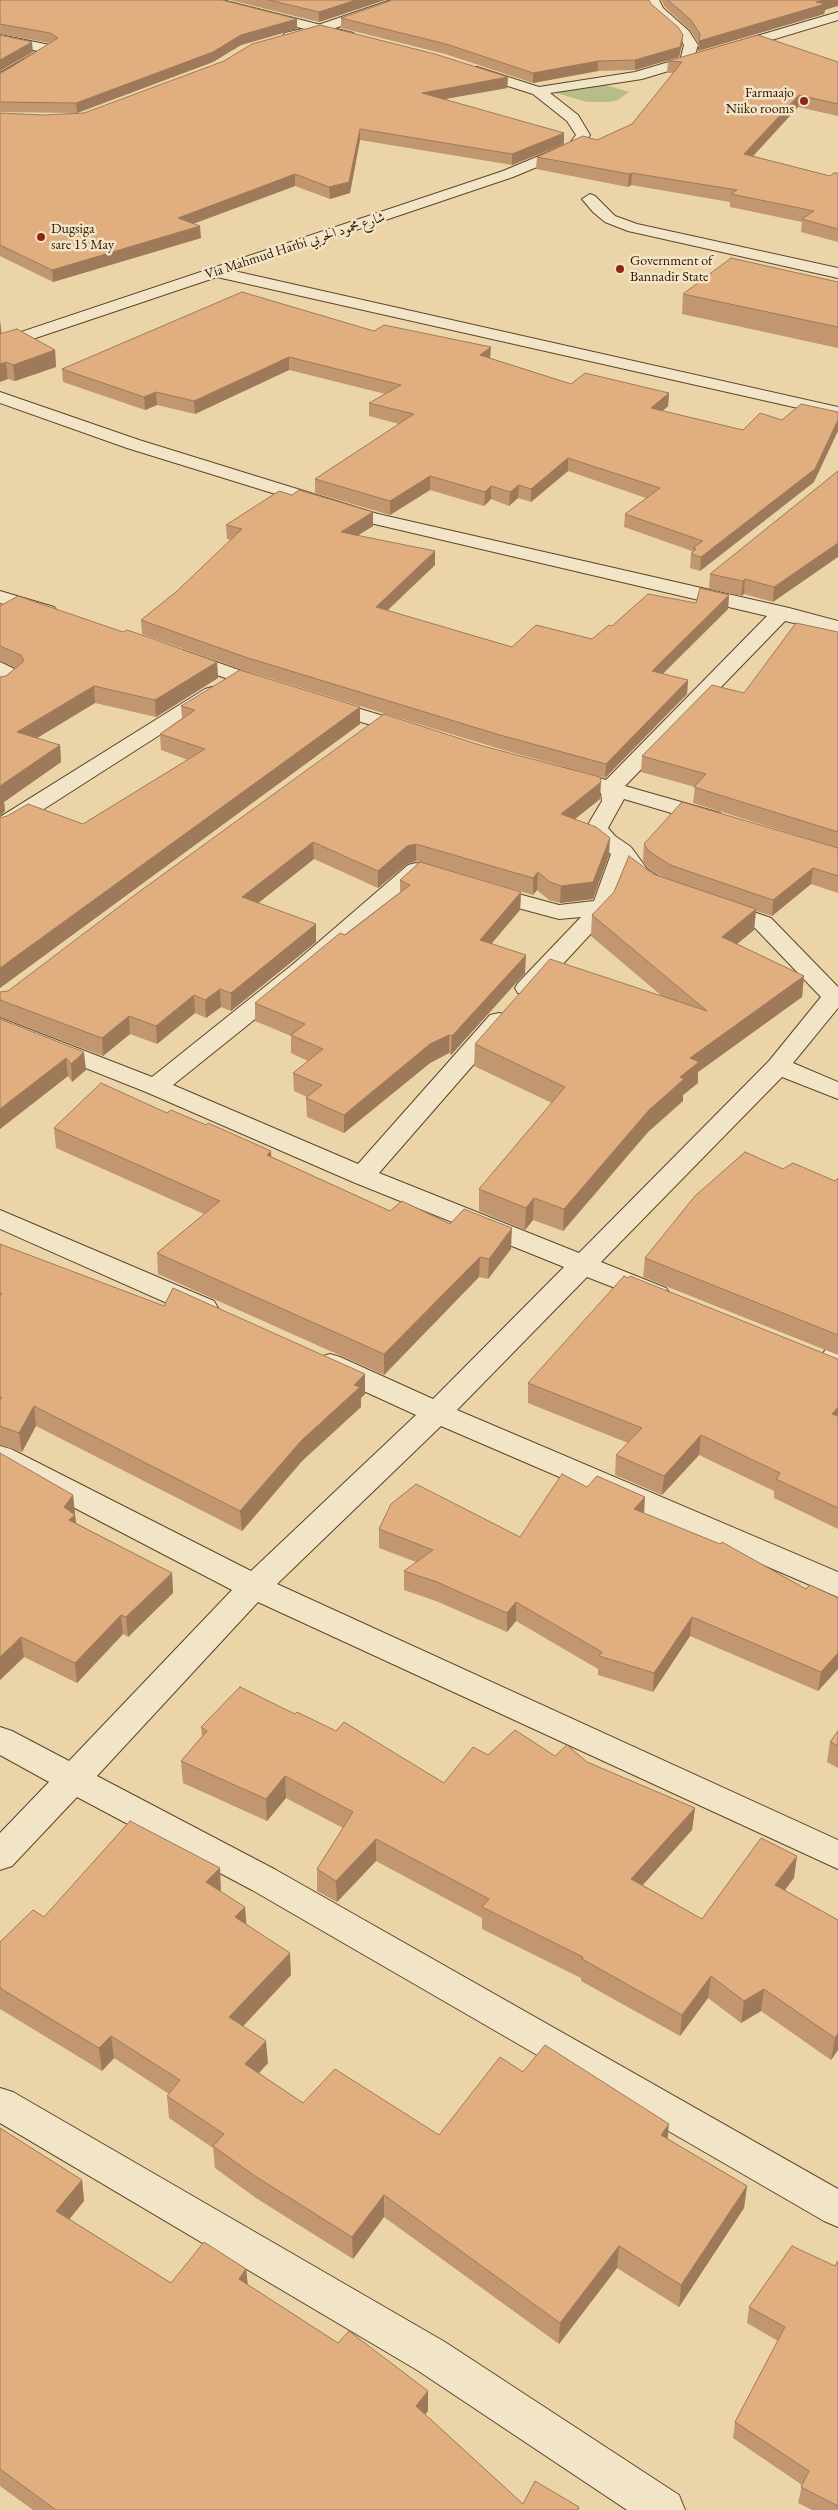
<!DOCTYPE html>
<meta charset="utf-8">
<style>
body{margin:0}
canvas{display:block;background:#ebd5a8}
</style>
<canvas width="838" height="2510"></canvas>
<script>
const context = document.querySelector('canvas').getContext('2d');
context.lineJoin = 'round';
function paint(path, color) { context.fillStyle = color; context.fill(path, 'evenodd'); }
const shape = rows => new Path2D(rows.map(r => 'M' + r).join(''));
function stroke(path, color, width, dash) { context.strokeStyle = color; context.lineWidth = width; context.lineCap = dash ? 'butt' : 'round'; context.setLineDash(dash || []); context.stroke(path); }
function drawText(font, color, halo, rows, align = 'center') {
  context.font = font + ' "EB Garamond",Amiri,serif'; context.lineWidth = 5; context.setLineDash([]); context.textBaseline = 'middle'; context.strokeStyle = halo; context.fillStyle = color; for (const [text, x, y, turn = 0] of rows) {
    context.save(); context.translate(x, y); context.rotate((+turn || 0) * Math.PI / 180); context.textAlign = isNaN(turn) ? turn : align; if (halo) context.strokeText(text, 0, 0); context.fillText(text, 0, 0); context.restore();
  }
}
const green = shape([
 [599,83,629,92,618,100,610,102,587,102,556,93]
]);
const minor = shape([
 [391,0,409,0,407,3,324,32,290,40,283,36,285,33,315,26,391,0],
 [647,0,659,0,663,8,689,31,698,45,692,64,682,64,680,61,684,45,679,36,652,13,647,0],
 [0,35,50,45,57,49,0,83,0,73,38,51,0,43,0,35],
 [590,194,595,196,615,216,637,224,838,268,838,278,628,231,605,222,593,212,582,199,590,194],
 [0,392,139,440,378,514,789,608,838,621,838,633,785,621,625,786,720,813,723,818,720,823,712,825,624,799,608,828,615,836,631,847,647,869,663,879,667,884,663,889,655,891,647,889,631,879,627,873,611,912,536,993,527,995,518,993,515,988,518,983,581,917,559,919,477,897,473,892,477,887,485,885,559,905,594,901,611,854,599,846,586,828,602,801,601,793,556,780,553,775,556,770,564,768,606,780,767,616,366,522,127,448,0,403,0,392],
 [0,591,54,607,57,611,54,615,47,617,0,603,0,591],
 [182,650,273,682,276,686,273,690,266,692,259,690,175,660,172,656,175,652,182,650],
 [0,662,21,672,24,676,7,691,0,693,0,662],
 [212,687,219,689,222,693,219,697,8,832,0,834,0,817,205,689,212,687],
 [324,698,420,727,423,732,420,737,412,738,317,708,314,704,317,700,324,698],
 [416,863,440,870,444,875,440,880,432,882,420,879,310,975,173,1085,358,1164,490,1015,499,1013,508,1015,511,1020,508,1025,379,1173,579,1253,769,1061,821,997,755,928,711,912,707,907,711,902,719,900,771,918,838,987,838,1008,793,1063,838,1082,838,1099,782,1077,601,1262,666,1288,670,1294,666,1300,656,1303,646,1300,587,1277,457,1410,838,1572,838,1597,441,1426,277,1584,838,1840,838,1869,258,1602,97,1776,276,1870,838,2189,838,2227,824,2221,252,1890,77,1797,12,1866,0,1870,0,1833,49,1782,0,1755,0,1727,12,1731,69,1761,232,1590,0,1469,0,1446,11,1449,251,1571,416,1415,320,1371,316,1364,320,1357,330,1354,340,1357,433,1399,564,1267,353,1182,146,1092,0,1034,0,1018,152,1077,292,965,408,865,416,863],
 [0,1210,214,1301,218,1308,214,1315,204,1317,194,1315,0,1229,0,1210],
 [838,1344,838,1372,829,1375,819,1372,815,1365,819,1358,828,1347,838,1344],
 [0,2088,13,2092,445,2342,679,2495,685,2510,627,2510,417,2370,0,2123,0,2088]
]);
const tertiary = shape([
 [201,0,222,0,353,33,355,36,348,40,203,3,201,0],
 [838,12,838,20,642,79,550,93,578,115,590,135,580,149,513,177,234,271,838,407,838,417,217,277,0,350,0,339,503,171,570,143,576,135,567,121,533,94,467,73,465,70,467,67,477,67,539,87,635,72,838,12]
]);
const wall = shape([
 [0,0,297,19,297,29,241,45,213,62,77,113,0,112,0,74,50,43,0,34],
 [230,0,385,0,319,22],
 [661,0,838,0,825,10,824,14,698,51,698,42,690,30,665,7],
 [651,4,683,35,682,45,679,57,635,70,598,71,533,83,445,54,341,28,341,18],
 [668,61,838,62,838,116,798,107,753,156,830,176,838,173,838,242,801,232,802,222,730,207,730,202,631,185,628,187,536,169,537,157,597,140,632,124,673,73,667,73],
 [508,77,507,88,445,99,564,144,512,165,360,140,350,193,330,199,295,186,193,224,201,238,53,282,0,256,0,113,43,115,84,113],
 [838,282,838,348,682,314,683,294],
 [374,331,490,358,571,384,669,393,668,406,663,411,814,482,700,571,690,568,691,554,692,551,624,527,625,514,646,498,568,471,531,502,518,498,509,506,491,499,484,506,430,490,390,515,315,493,315,479,399,424,369,416,369,403,385,394,289,370,195,414,157,405,145,410,63,382,62,369],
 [2,334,55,350,56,367,15,381,8,379],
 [838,471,773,602,744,594,741,596,709,589,710,574],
 [292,495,373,512,373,526,357,536,435,565,387,611,512,647,592,639,612,626,729,595,728,609,663,674,688,680,687,694,605,778,500,749,246,671,142,634,141,620,176,592,231,540,227,539,226,525],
 [0,606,123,632,217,662,218,678,156,717,95,703,36,738,60,745,61,762,4,802,5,811,0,816,0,677,6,676,16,668,0,661],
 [838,632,838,893,811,884,772,916,756,911,754,930,737,944,804,976,802,997,698,1072,698,1083,683,1095,683,1101,648,1132,563,1231,533,1220,525,1230,479,1211,479,1189,552,1103,474,1066,475,1044,663,997,591,936,592,915,653,874,663,877,648,868,643,861,644,844,828,845,693,803,695,787,641,772,642,756,744,693],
 [181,706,360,707,360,724,0,988,0,818,83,824,188,760,161,750,160,734,182,718],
 [384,714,600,799,575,819,609,855,593,899,560,903,549,900,537,890,533,895,416,861,407,864,378,888,314,859,258,903,316,942,231,1011,221,1007,206,1018,195,1013,157,1044,130,1034,103,1056,0,1017,0,992,8,991],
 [400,880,521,892,520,910,492,943,525,973,451,1055,449,1053,430,1063,344,1133,307,1117,306,1098,307,1097,294,1091,293,1073,308,1061,291,1053,291,1036,255,1021,255,1003,400,892],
 [0,1019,86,1070,72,1082,68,1076,0,1129],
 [167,1113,272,1157,390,1211,450,1224,511,1249,488,1279,479,1277,384,1375,158,1274,157,1253,204,1214,56,1148,54,1128],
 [783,1169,835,1181,838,1178,838,1355,643,1277,645,1258],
 [0,1244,365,1394,361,1398,361,1407,302,1461,242,1531,36,1426,22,1452,0,1445],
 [838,1359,838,1529,774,1498,774,1491,699,1455,662,1495,615,1475,616,1455,628,1443,528,1403,528,1383],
 [587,1487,806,1589,838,1598,838,1669,818,1691,690,1636,653,1692,598,1675,598,1669,516,1621,507,1632,436,1601,404,1590,404,1571,416,1562,379,1548,379,1529,520,1537],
 [73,1495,76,1523,172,1573,173,1593,128,1637,123,1634,77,1683,24,1657,0,1680],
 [295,1714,336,1731,444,1783,488,1755,555,1756,587,1762,695,1808,692,1830,643,1885,702,1919,794,1878,784,1890,838,1920,838,2050,831,2060,761,2011,741,2023,708,1998,680,2036,581,1981,581,1978,482,1929,482,1918,376,1861,337,1902,317,1891,317,1869,343,1828,286,1798,267,1821,183,1783,181,1761,202,1736,201,1727],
 [838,1731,838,1768,827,1762,830,1742],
 [221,1890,221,1891,246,1924,291,1975,243,2026,268,2063,259,2073,303,2103,439,2135,523,2072,668,2139,747,2186,744,2208,679,2307,617,2268,559,2344,384,2217,353,2259,256,2198,215,2168,213,2148,169,2118,167,2096,169,2094,114,2058,102,2071,0,2009,0,1942,44,1917],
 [0,2128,82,2180,84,2201,69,2219,171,2283,246,2269,248,2285,338,2343,428,2391,428,2411,425,2414,523,2504,579,2507,579,2510,33,2510,0,2486],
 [838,2261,838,2510,812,2510,798,2503,802,2485,733,2438,735,2422,778,2341,747,2323,749,2307,835,2266]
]);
const shadedWall = shape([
 [356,0,385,0,319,22,319,12],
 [824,0,838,0,838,6,825,10,824,14,698,51,699,41,816,2],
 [297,19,297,29,241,45,213,62,77,113,76,103,241,35],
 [683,35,682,45,679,57,635,70,635,60],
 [32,42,33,52,0,71,0,60],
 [598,61,598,71,533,83,533,73],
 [508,77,507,88,422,103,422,93],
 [799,95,798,107,744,166,744,154],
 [360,129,360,140,350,193,330,199,329,187],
 [564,133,564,144,512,165,512,154],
 [632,173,631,185,628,187,629,174],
 [295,174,295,186,179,229,178,218],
 [200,226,201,238,53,282,52,270],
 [0,320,2,336,0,338],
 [491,347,490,360,480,355],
 [55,350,56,367,15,381,13,365],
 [289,357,289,370,195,414,194,401],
 [6,362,8,379,0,382,0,364],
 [156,392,157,405,145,410,144,397],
 [669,393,668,406,650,421,651,408],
 [838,420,838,431,814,482,700,571,701,557],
 [568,458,568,471,531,502,531,489],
 [430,476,430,490,390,515,390,501],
 [519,485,518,498,509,506,510,492],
 [491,486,491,499,484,506,485,492],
 [373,512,373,526,341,546,341,532],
 [838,543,838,557,773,602,774,587],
 [435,551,435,565,376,621,376,607],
 [745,579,744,594,741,596,743,581],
 [729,595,728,609,651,685,652,671],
 [217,662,218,678,156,717,155,700],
 [688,680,687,694,605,778,606,764],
 [94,686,95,703,19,749,17,732],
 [360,707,360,724,0,988,0,968],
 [60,745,61,762,4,802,5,811,0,816,0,786],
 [601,782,600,799,560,831,561,814],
 [610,838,609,855,593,899,560,903,561,886],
 [313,842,314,859,243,915,242,897],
 [416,844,416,861,407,864,378,888,378,871,407,846],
 [813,868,811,884,772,916,773,900],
 [538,872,537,890,533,895,533,878],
 [521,892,520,910,480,957,480,940],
 [756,909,754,930,720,958,722,937],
 [316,924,316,942,231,1011,231,993],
 [526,955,525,973,451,1055,452,1036],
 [804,976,802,997,698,1072,698,1083,683,1095,683,1101,648,1132,563,1231,564,1209,649,1110,680,1077,690,1058],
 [220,989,221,1007,206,1018,205,1000],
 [194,995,195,1013,157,1044,156,1026],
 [129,1016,130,1034,103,1056,102,1038],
 [449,1035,449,1053,430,1063,344,1133,344,1115,430,1044],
 [84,1052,86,1070,72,1082,71,1064],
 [66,1058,68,1076,0,1129,0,1109],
 [271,1151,272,1171,267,1155],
 [534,1198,533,1220,525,1230,526,1208],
 [512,1228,511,1249,488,1279,489,1259],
 [480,1257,479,1277,384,1375,384,1354],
 [365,1374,365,1394,361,1398,361,1407,302,1461,242,1531,240,1511,301,1441],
 [34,1406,36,1426,22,1452,19,1433],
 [838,1407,838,1424,832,1414],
 [701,1435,699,1455,662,1495,664,1476],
 [73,1495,77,1534,71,1539,64,1507],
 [645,1497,644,1515,634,1509],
 [172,1573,173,1593,128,1637,126,1617],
 [516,1602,516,1621,507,1632,507,1613],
 [121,1615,123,1634,77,1683,75,1663],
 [692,1617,690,1636,653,1692,654,1673],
 [21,1637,24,1657,0,1680,0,1657],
 [838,1653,838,1669,818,1691,821,1672],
 [285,1776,286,1798,267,1821,266,1799],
 [695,1808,692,1830,629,1900,631,1879],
 [376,1839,376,1861,337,1902,336,1881],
 [797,1856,794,1878,772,1907,775,1885],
 [220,1868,221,1890,208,1904,206,1882],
 [245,1907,247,1930,235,1917],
 [290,1953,291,1975,231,2039,229,2017],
 [711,1976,708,1998,680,2036,682,2015],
 [764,1989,761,2011,741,2023,744,2001],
 [838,2033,838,2050,831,2060,835,2038],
 [111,2036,114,2058,102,2071,99,2048],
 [266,2041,268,2063,247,2086,245,2064],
 [669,2124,667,2146,661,2135],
 [82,2180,84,2201,60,2231,56,2211],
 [747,2186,744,2208,679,2307,681,2285],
 [384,2195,384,2217,353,2259,352,2237],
 [619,2246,617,2268,559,2344,560,2323],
 [246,2269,248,2289,239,2279],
 [428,2391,428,2411,416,2425,416,2406]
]);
const building = shape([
 [0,0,222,0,297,19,241,35,213,52,76,103,0,102,0,74,58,38,50,33,0,24,0,0],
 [269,0,356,0,319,12,269,0],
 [393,0,649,0,651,4,678,27,683,35,680,47,635,60,598,61,533,73,446,44,341,18,393,0],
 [668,0,824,0,816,2,825,4,699,41,700,34,691,20,668,0],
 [320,25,435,54,508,77,422,93,564,133,512,154,360,129,349,182,329,187,295,174,178,218,200,226,52,270,0,245,0,113,43,115,84,113,224,61,252,44,320,25],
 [0,35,32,42,0,60,0,35],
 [758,35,838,62,838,104,799,95,744,154,830,176,834,173,838,173,838,229,802,219,814,211,731,194,737,190,632,173,629,174,537,157,583,136,597,140,632,124,682,62,668,61,758,35],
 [731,258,838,282,838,327,683,294,731,258],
 [242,292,374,331,384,325,491,347,480,355,571,384,585,373,669,393,651,408,743,430,760,413,782,420,801,404,838,412,838,420,815,469,701,557,691,554,696,549,693,548,703,541,625,514,660,488,568,458,531,489,519,485,510,492,491,486,485,492,430,476,390,501,315,479,414,414,369,403,401,385,289,357,194,401,156,392,144,397,62,369,242,292],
 [17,329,55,350,13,365,6,362,0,364,0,334,17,329],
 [838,471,838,543,774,587,745,579,743,581,710,574,838,471],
 [299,490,373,512,341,532,435,551,376,607,512,647,536,625,592,639,609,625,612,626,648,594,696,603,700,588,729,595,652,671,688,680,606,764,500,735,245,657,141,620,176,592,242,529,226,525,279,491,292,495,299,490],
 [18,596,123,632,127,630,148,637,217,662,155,700,94,686,17,732,60,745,0,786,0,677,6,676,24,661,21,655,0,646,0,606,18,596],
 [796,623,838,632,838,832,694,787,706,774,642,756,712,685,744,693,796,623],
 [240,670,360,707,0,968,0,818,7,816,28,804,83,824,205,749,160,734,195,710,181,706,240,670],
 [384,714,483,746,600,777,601,782,561,814,596,827,610,838,593,882,561,886,550,882,538,872,533,878,416,844,407,846,378,871,313,842,242,897,316,924,231,993,220,989,205,1000,194,995,156,1026,129,1016,102,1038,0,1000,0,992,8,991,136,894,384,714],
 [682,802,838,848,838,876,813,868,773,900,670,865,649,851,644,844,682,802],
 [629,856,653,874,756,909,722,937,804,976,690,1058,699,1062,680,1077,684,1079,649,1110,564,1209,534,1198,526,1208,479,1189,565,1087,475,1044,550,959,707,1011,592,915,614,892,629,856],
 [420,862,521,892,480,940,526,955,452,1036,449,1035,430,1044,344,1115,306,1098,322,1085,293,1073,323,1049,291,1035,305,1024,255,1003,340,933,345,935,410,885,400,880,420,862],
 [0,1019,84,1052,71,1064,66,1058,0,1109,0,1019],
 [101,1083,167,1113,171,1110,206,1125,208,1123,271,1151,267,1155,390,1211,402,1201,450,1224,464,1209,512,1228,489,1259,480,1257,384,1354,157,1253,220,1201,54,1128,101,1083],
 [745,1152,783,1169,793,1163,835,1181,838,1178,838,1335,645,1258,695,1196,745,1152],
 [0,1244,164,1306,173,1288,365,1374,354,1385,360,1387,301,1441,240,1511,34,1406,19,1433,0,1426,0,1400,2,1398,0,1397,0,1296,2,1294,0,1293,0,1244],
 [624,1276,628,1278,630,1276,838,1359,838,1407,832,1414,838,1416,838,1508,776,1479,780,1473,701,1435,664,1476,616,1455,642,1428,528,1383,624,1276],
 [0,1453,73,1495,64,1507,75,1515,69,1520,172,1573,126,1617,121,1615,75,1663,21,1637,0,1657,0,1453],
 [562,1474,587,1487,597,1476,645,1497,634,1509,720,1544,722,1542,806,1589,810,1585,838,1598,838,1653,821,1672,692,1617,654,1673,599,1656,602,1652,516,1602,507,1613,437,1582,404,1571,433,1550,379,1529,391,1504,416,1484,520,1537,562,1474],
 [240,1687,295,1714,297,1712,336,1731,344,1722,444,1783,473,1747,488,1755,515,1730,555,1756,567,1745,587,1762,695,1808,631,1879,702,1919,761,1838,797,1856,775,1885,838,1920,838,2033,835,2038,764,1989,744,2001,711,1976,682,2015,582,1959,583,1957,482,1907,489,1899,376,1839,336,1881,317,1869,353,1812,285,1776,266,1799,181,1761,207,1731,201,1727,240,1687],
 [838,1731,838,1746,830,1742,838,1731],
 [130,1821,220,1868,206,1882,245,1907,235,1917,290,1953,229,2017,266,2041,245,2064,303,2103,335,2069,439,2135,500,2057,523,2072,545,2045,669,2124,661,2135,747,2186,681,2285,619,2246,560,2323,384,2195,352,2237,255,2176,213,2146,224,2134,167,2096,180,2080,111,2036,99,2048,0,1988,0,1942,33,1910,44,1917,130,1821],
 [0,2128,82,2180,56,2211,171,2283,204,2242,246,2269,239,2279,338,2343,349,2331,428,2391,416,2406,523,2504,535,2481,579,2507,577,2510,56,2510,0,2469,0,2128],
 [792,2246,835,2266,838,2261,838,2506,801,2487,809,2471,735,2422,785,2327,749,2307,792,2246]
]);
const markers = [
 [804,101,5,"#8f2418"],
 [41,237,5,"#8f2418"],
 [620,269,5,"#8f2418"]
];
const farPoinames = [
 ["Farmaajo",794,93,"right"],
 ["Niiko rooms",794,109,"right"],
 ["Dugsiga",51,229],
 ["sare 15 May",51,245],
 ["Government of",630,261],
 ["Bannadir State",630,277]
];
const farStreetnames = [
 ["Via Mahmud Harbi شارع محمود الحربي",295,246,-18]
];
paint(green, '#b7bd88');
stroke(minor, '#5d452b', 2);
stroke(tertiary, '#5d452b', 2);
paint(minor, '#f2e4c6');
paint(tertiary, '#f2e4c6');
paint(wall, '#c2966e');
paint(shadedWall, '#9e7a5a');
paint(building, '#e1ae80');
stroke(building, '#9e7a5a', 1);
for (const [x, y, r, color] of markers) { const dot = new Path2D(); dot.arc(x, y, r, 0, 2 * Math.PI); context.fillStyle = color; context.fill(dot); stroke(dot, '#f2e4c6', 2); }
drawText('14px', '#2e1501', '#f2e4c6', farPoinames, 'left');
drawText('14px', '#2e1501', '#f2e4c6', farStreetnames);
</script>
